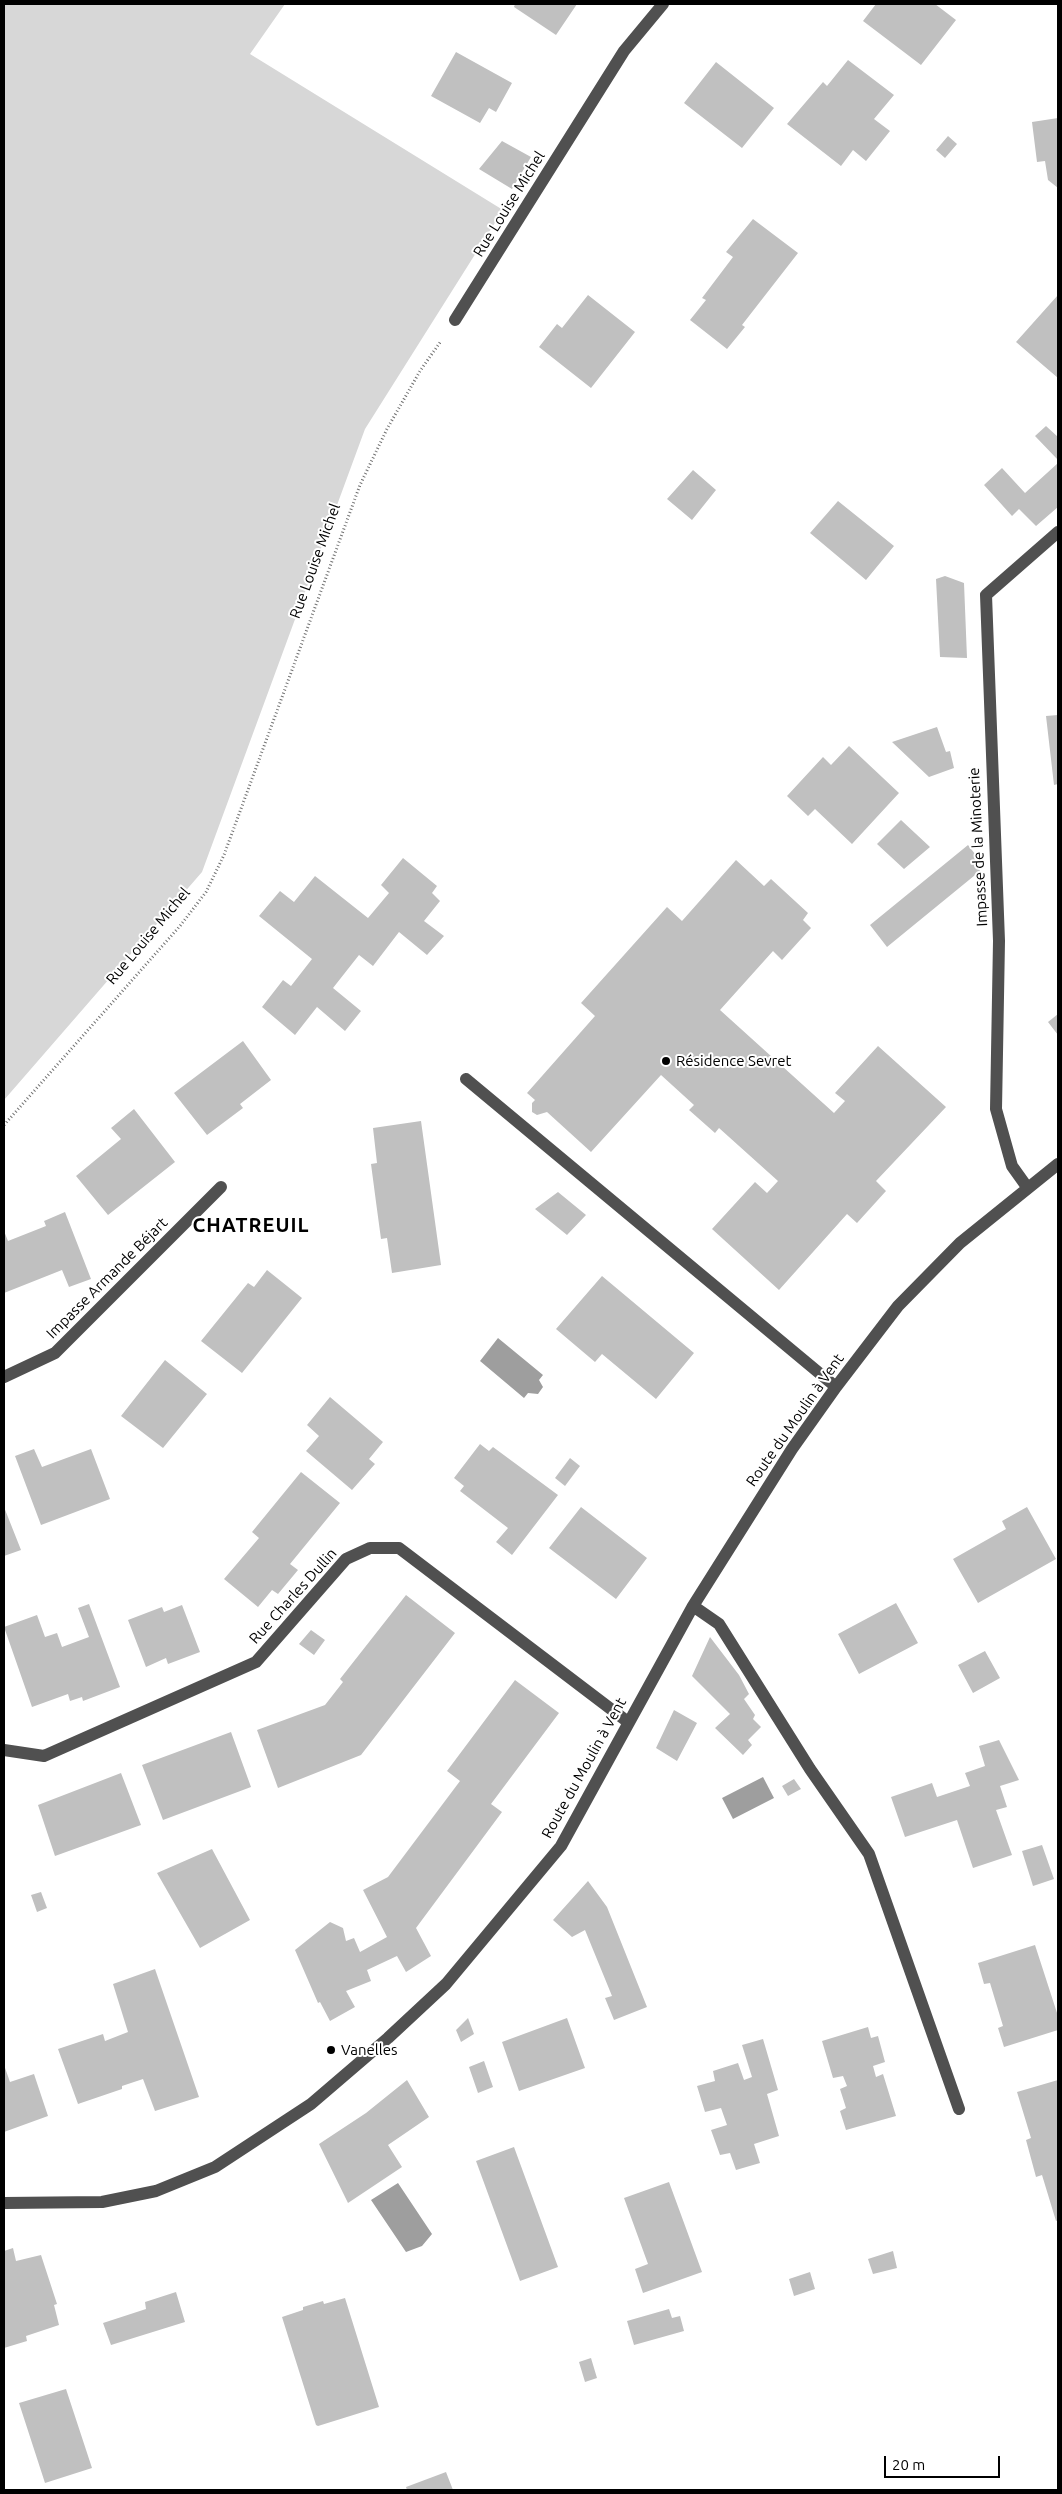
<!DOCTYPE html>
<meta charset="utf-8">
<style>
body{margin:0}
#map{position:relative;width:1062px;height:2494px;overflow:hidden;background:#fff;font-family:Ubuntu,sans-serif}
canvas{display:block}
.frame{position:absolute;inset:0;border:5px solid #000;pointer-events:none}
.scale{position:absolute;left:884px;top:2456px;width:116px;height:22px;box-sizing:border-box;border:2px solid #000;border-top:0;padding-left:6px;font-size:15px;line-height:18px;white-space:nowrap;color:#000;-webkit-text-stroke:4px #fff;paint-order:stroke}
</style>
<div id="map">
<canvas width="1062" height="2494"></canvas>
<div class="frame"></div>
<div class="scale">20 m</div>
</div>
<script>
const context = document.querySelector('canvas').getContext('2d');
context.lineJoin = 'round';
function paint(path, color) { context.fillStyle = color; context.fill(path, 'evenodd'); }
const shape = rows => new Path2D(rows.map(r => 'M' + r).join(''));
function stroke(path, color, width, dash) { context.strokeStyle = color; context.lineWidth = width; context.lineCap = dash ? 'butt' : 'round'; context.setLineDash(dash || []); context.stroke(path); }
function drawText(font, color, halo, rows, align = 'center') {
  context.font = font + ' Ubuntu,sans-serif'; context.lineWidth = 4; context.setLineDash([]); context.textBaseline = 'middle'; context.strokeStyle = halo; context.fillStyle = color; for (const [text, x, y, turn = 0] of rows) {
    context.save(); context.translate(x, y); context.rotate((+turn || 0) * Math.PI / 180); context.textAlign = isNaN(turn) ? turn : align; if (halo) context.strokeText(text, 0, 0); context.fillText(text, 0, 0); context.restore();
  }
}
const green = shape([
 [4,4,285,4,250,54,503,210,365,429,202,872,4,1100]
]);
const water = shape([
 [498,1338,543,1375,539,1380,543,1387,538,1394,528,1393,524,1398,480,1361],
 [763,1777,774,1798,733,1819,722,1798],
 [398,2183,432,2234,422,2246,406,2252,371,2200]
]);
const building = shape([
 [515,4,577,4,556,35,514,7],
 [876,4,935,4,956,20,921,65,863,21],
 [456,52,512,83,496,112,489,108,480,123,431,96],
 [848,60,894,95,874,119,890,131,866,161,853,150,841,166,787,124,823,82,827,86],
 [716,62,774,108,742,148,684,103],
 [1058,118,1058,188,1048,180,1045,161,1037,162,1032,122],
 [948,136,957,144,945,158,936,150],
 [502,141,531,157,512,189,479,169],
 [753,219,798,253,742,325,745,327,727,349,690,320,706,300,702,298,733,257,726,252],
 [588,295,635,332,591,388,539,347,557,324,562,328],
 [1058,295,1058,378,1016,342],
 [1046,426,1058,437,1058,460,1035,436],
 [1058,463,1058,507,1036,526,1019,509,1012,516,984,485,1002,468,1025,493],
 [693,470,716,490,692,520,667,499],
 [838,501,894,546,866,580,810,533],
 [945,576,964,583,967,658,940,657,936,579],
 [1058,715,1058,784,1054,785,1046,716],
 [937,727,946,752,950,751,954,768,929,777,892,742],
 [849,746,899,793,852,844,815,809,808,816,787,796,823,757,831,765],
 [901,820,930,847,904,869,877,844],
 [968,845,975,854,980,871,887,947,870,925],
 [403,858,437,886,432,893,440,901,424,921,444,936,427,955,399,932,373,966,359,955,333,988,361,1011,345,1031,317,1007,295,1035,262,1007,283,980,291,986,312,959,259,916,280,891,294,902,315,876,368,918,389,893,381,885],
 [736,860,764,886,771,879,808,913,803,920,811,928,782,960,773,951,720,1010,834,1113,845,1101,835,1093,878,1046,946,1107,876,1181,886,1191,857,1223,847,1214,779,1290,712,1229,755,1182,767,1193,778,1181,719,1128,715,1133,689,1110,694,1105,661,1075,591,1152,547,1112,537,1115,532,1112,532,1103,535,1100,527,1093,595,1016,581,1003,667,907,682,921],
 [1058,1014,1058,1035,1048,1022],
 [243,1041,271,1080,240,1104,243,1108,207,1135,174,1093],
 [134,1109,175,1162,108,1215,76,1176,121,1139,111,1128],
 [421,1121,441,1265,392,1273,387,1238,381,1239,376,1202,371,1164,377,1163,373,1128],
 [558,1192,586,1215,567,1235,535,1209],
 [65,1212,91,1279,69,1287,62,1270,4,1293,4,1231,8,1241,46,1226,44,1221],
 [267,1270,302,1298,242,1373,201,1341,248,1283,254,1287],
 [602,1276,694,1353,656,1399,602,1354,595,1362,556,1329],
 [165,1360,207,1394,163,1448,121,1416],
 [330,1397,383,1442,369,1459,375,1464,352,1490,306,1451,319,1436,307,1425],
 [480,1444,489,1451,493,1447,558,1495,512,1555,496,1542,508,1528,460,1491,464,1486,454,1478],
 [34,1449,42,1467,91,1449,110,1499,41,1525,15,1456],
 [570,1458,580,1466,565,1486,555,1478],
 [301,1472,340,1503,290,1564,298,1570,278,1594,272,1590,258,1607,224,1579,259,1538,252,1532],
 [4,1507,21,1550,4,1556],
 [581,1507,647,1558,616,1599,549,1548],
 [1027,1507,1056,1559,978,1603,953,1559,1006,1529,1002,1521],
 [406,1595,455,1633,361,1755,278,1788,257,1730,325,1705,343,1682,340,1679],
 [896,1603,918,1643,859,1674,838,1634],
 [89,1604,120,1687,83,1701,82,1697,70,1701,68,1694,32,1707,4,1627,37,1615,45,1637,57,1633,62,1647,89,1637,78,1608],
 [182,1605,200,1652,168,1664,166,1658,146,1667,128,1620,162,1607,164,1612],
 [311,1630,325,1640,314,1655,299,1644],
 [710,1637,739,1675,749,1694,744,1699,755,1715,753,1719,761,1727,748,1740,752,1745,743,1755,715,1728,730,1714,692,1676],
 [985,1651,1000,1678,973,1693,958,1665],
 [515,1680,559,1713,491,1804,502,1812,416,1928,431,1956,406,1972,397,1956,367,1970,371,1981,346,1991,355,2007,330,2021,320,2002,318,2003,295,1950,330,1922,343,1928,346,1941,354,1938,360,1952,387,1937,363,1890,388,1877,460,1781,447,1771],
 [674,1710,697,1723,677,1761,656,1748],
 [231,1732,251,1787,163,1820,142,1765],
 [999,1740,1019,1780,1000,1786,1007,1807,996,1810,1012,1855,973,1868,957,1820,905,1837,891,1797,932,1783,937,1797,970,1786,965,1773,985,1766,979,1746],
 [121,1773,141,1825,55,1856,38,1805],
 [794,1779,801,1789,788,1796,782,1786],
 [1042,1845,1054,1879,1033,1886,1022,1851],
 [212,1849,250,1920,200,1948,157,1873],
 [588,1881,607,1907,647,2007,614,2020,605,1998,612,1996,585,1930,572,1937,553,1920],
 [41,1892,47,1908,37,1912,31,1895],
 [1035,1945,1058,2016,1058,2030,1004,2047,998,2028,1003,2026,990,1983,984,1984,978,1963],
 [155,1969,199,2097,155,2111,143,2079,122,2086,122,2089,78,2104,58,2049,103,2034,105,2041,128,2032,113,1984],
 [468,2018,474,2034,461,2042,456,2030],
 [567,2018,585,2068,519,2091,502,2042],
 [868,2027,871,2038,878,2036,885,2062,873,2066,876,2077,883,2074,896,2116,846,2130,840,2111,846,2108,840,2089,847,2086,843,2076,833,2078,822,2041],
 [763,2039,778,2090,767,2094,779,2136,754,2144,760,2163,736,2170,730,2153,720,2155,711,2130,727,2125,721,2108,705,2112,697,2086,715,2081,713,2071,738,2063,744,2080,752,2077,742,2045],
 [484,2061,493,2087,478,2093,469,2067],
 [4,2065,10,2082,34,2074,48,2116,4,2132],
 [407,2080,429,2117,388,2145,402,2167,348,2203,319,2144,366,2113],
 [1058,2080,1058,2220,1056,2221,1042,2175,1036,2177,1026,2140,1031,2138,1017,2092],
 [514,2147,558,2267,520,2281,476,2161],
 [669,2182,702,2272,643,2293,635,2269,648,2264,624,2198],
 [13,2248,16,2261,41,2255,57,2304,54,2305,59,2325,26,2336,27,2341,4,2348,4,2251],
 [893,2251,897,2268,873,2274,868,2259],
 [810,2272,815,2289,794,2296,789,2279],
 [176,2292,185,2322,111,2345,103,2323,146,2309,145,2302],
 [345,2298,379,2407,318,2426,316,2425,282,2317,303,2310,303,2307,323,2301,324,2304],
 [669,2309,672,2318,680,2316,684,2331,634,2345,627,2321],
 [591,2358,597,2378,585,2382,579,2362],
 [66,2389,92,2468,45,2483,19,2403],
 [446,2472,453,2490,407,2490,406,2487]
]);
const path = shape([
 [4,1125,180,926,206,892,224,855,360,485,387,429,420,371,441,341]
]);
const minor = shape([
 [455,320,624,51,663,4],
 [466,1079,836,1387],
 [1027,1187,1012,1166,996,1109,999,941,986,595,1058,532],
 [4,1377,55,1353,221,1187],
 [693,1606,719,1624,810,1769,869,1854,959,2109],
 [4,1750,44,1756,256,1662,346,1559,370,1548,399,1548,628,1722],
 [4,2203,102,2202,156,2191,215,2167,311,2104,388,2038,446,1984,561,1846,693,1606,792,1449,836,1387,898,1306,960,1243,1058,1164]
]);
const markers = [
 [666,1061,5,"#000"],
 [331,2050,5,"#000"]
];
const streetNames = [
 ["Rue Louise Michel",509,204,-58],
 ["Rue Louise Michel",315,561,-70],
 ["Impasse de la Minoterie",978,847,-93],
 ["Rue Louise Michel",148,936,-50],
 ["Impasse Armande Béjart",107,1278,-45],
 ["Route du Moulin à Vent",795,1420,-55],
 ["Rue Charles Dullin",293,1596,-48],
 ["Route du Moulin à Vent",584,1768,-61]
];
const poiNames = [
 ["Résidence Sevret",676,1061],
 ["Vanelles",341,2050]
];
const districtNames = [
 ["CHATREUIL",251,1225]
];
paint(green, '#d7d7d7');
paint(water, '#9e9e9e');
paint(building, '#c0c0c0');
stroke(path, '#727272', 3, [1, 2.5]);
stroke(minor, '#505050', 12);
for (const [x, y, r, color] of markers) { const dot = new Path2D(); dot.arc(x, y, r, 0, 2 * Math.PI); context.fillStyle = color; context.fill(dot); stroke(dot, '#fff', 2); }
drawText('15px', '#000', '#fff', streetNames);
drawText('15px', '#000', '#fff', poiNames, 'left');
context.letterSpacing = '1px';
drawText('bold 20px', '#000', '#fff', districtNames);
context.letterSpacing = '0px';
</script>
